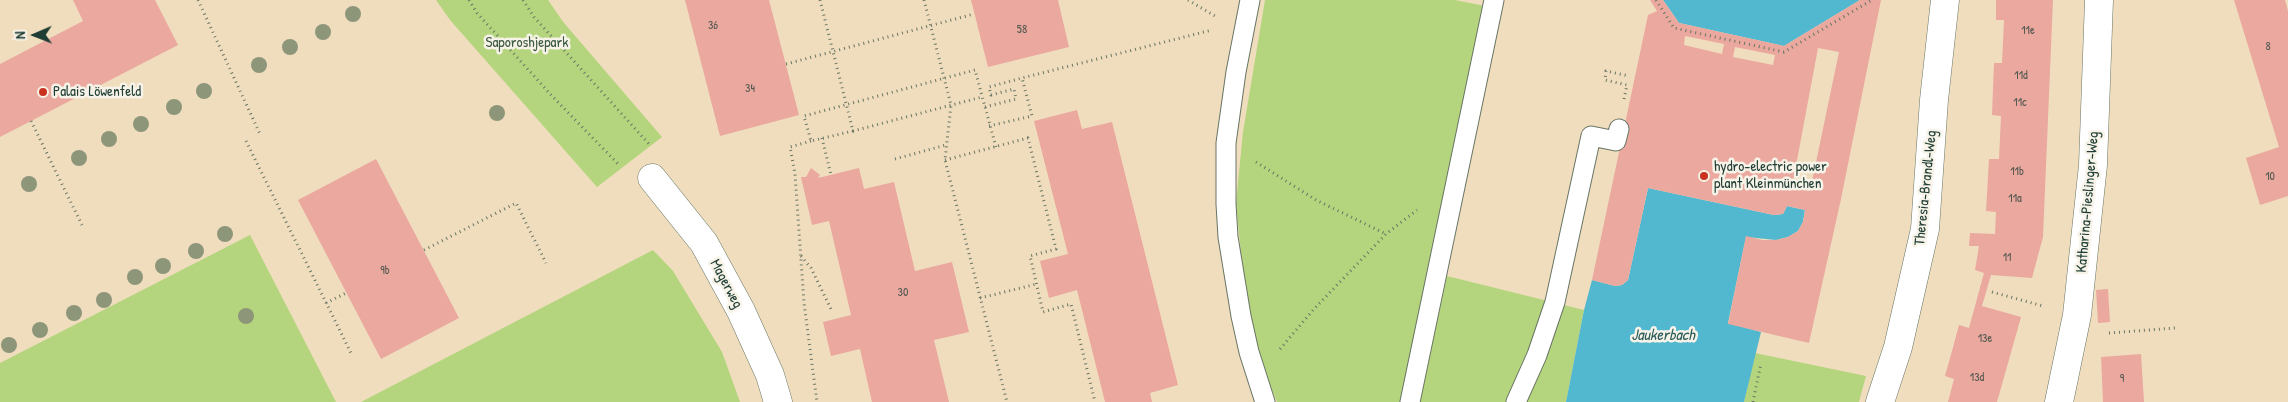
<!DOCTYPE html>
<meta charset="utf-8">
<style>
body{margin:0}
#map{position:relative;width:2288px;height:402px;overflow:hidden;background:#f0ddbe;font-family:"Patrick Hand",sans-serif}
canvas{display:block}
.north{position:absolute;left:10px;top:10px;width:50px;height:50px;-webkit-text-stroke:4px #f7f3e8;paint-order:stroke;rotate:269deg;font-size:14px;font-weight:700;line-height:20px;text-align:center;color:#1f3d34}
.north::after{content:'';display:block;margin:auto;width:18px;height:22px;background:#1f3d34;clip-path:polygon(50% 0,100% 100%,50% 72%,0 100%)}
</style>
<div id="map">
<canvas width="2288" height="402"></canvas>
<div class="north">N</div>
</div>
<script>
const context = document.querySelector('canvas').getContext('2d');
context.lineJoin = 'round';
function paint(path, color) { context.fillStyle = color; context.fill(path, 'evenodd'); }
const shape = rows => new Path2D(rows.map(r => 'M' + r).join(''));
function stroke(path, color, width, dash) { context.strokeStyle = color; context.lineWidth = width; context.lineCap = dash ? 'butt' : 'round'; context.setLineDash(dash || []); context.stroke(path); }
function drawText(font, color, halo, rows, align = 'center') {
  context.font = font + ' "Patrick Hand",sans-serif'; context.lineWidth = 5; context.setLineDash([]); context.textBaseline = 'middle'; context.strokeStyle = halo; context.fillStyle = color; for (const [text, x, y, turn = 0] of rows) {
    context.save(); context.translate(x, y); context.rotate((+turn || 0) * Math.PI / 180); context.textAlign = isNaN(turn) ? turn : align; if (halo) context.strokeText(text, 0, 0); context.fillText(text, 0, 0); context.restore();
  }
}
const green = shape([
 [436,0,548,0,564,23,662,137,597,187,450,20],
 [1265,0,1455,0,1485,6,1401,402,1277,402,1256,351,1245,294,1236,203,1243,132],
 [250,235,336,402,0,402,0,363],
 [653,250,673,271,722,352,740,402,361,402],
 [1447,276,1584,310,1566,402,1420,402],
 [1755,353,1866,376,1859,402,1744,402]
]);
const water = shape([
 [1663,0,1860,0,1784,46,1679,23],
 [1648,188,1774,215,1783,214,1787,206,1805,210,1803,222,1798,231,1788,237,1776,240,1746,237,1728,323,1761,332,1744,402,1566,402,1584,310,1592,280,1615,286,1622,285,1628,280]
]);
const building = shape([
 [73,0,155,0,178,45,0,137,0,64,83,21],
 [685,0,769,0,799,115,720,136],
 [971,0,1058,0,1069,47,988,67],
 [1650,0,1663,0,1679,23,1784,46,1860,0,1881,0,1841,199,1809,343,1728,324,1746,236,1762,240,1776,240,1788,237,1798,231,1803,222,1805,210,1787,206,1783,214,1774,215,1648,188,1628,280,1622,285,1615,286,1592,280,1648,15,1657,11],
 [1685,36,1724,44,1722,54,1684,45],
 [1735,47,1775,55,1773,65,1733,57],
 [1818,48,1839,52,1810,191,1792,187],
 [1996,0,2053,0,2043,237,2032,278,1991,275,1982,306,2021,317,1997,402,1948,402,1954,379,1945,376,1952,351,1959,325,1969,328,1984,273,1975,270,1979,246,1969,246,1970,233,1995,234,1996,212,1986,211,1989,159,1999,159,2001,116,1992,115,1994,63,2002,63,2004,20,1996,20],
 [2234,0,2285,0,2288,11,2288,196,2260,205,2246,158,2279,147],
 [1077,110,1082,129,1112,122,1178,385,1150,393,1152,402,1105,402,1077,290,1049,298,1040,261,1068,254,1034,121],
 [376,159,459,318,381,359,298,200],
 [811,168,820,175,818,178,859,168,864,189,894,182,915,271,952,262,969,332,934,340,949,402,872,402,860,349,831,356,823,322,851,315,829,221,812,225,801,177,806,177],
 [2108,289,2110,322,2098,323,2096,290],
 [2141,354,2144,402,2103,402,2101,357]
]);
const path = shape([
 [198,0,260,134],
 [469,0,477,13,553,97,620,166],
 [523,0,534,17,649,144],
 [820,0,853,131,982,97],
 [924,0,951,105,945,160,1007,402],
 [1188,0,1215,16],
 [1656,0,1674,28,1784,52,1872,0],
 [786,64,974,14],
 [1624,99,1627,85,1605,80,1606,71,1629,76],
 [985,107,1016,99,1014,89,991,95,989,87,1022,78],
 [31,121,82,225],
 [989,126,1032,116,1022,78,1212,30],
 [853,131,811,141,804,116,975,70,996,147],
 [822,138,831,175],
 [246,141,351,353],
 [811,141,790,147,795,174,804,303,817,402],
 [895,159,946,145],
 [945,160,1028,138,1056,249,1030,256,1043,312,1071,304,1095,402],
 [1256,162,1316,200,1386,234],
 [424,250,516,203,546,263],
 [801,256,811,268,831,309],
 [1992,292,2043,306],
 [980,298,1037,284],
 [326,303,346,293],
 [2109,333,2175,328],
 [1280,349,1314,309,1386,234,1417,210],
 [1753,402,1761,363]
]);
const service = shape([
 [1250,0,1236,72,1226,143,1226,204,1228,237,1241,316,1249,352,1265,402],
 [1410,402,1494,0],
 [1516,402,1537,355,1555,302,1591,136,1616,141,1619,129]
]);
const minor = shape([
 [652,178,704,243,741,311,770,375,778,402],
 [1880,402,1898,347,1925,229,1934,100,1945,0],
 [2059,402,2077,315,2093,165,2099,0]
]);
const trees = [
 [353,14],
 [323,32],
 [290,47],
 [259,65],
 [204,91],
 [174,107],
 [497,113],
 [141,124],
 [109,139],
 [79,158],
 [29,184],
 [225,234],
 [196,251],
 [163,266],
 [135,277],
 [104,300],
 [74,313],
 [246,316],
 [40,330],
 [9,345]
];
const markers = [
 [43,92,5,"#c8321e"],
 [1704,176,5,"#c8321e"]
];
const numberNames = [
 ["36",713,26],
 ["58",1022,30],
 ["11e",2028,31],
 ["8",2268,47],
 ["11d",2021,76],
 ["34",750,89],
 ["11c",2020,103],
 ["11b",2017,172],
 ["10",2270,177],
 ["11a",2015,199],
 ["11",2007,258],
 ["9b",385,271],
 ["30",903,293],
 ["13e",1985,339],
 ["13d",1977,378],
 ["9",2122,379]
];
const parkNames = [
 ["Saporoshjepark",527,43]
];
const poiNames = [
 ["Palais Löwenfeld",53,92],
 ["hydro-electric power",1714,167],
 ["plant Kleinmünchen",1714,184]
];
const streetNames = [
 ["Theresia-Brandl-Weg",1926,188,-84],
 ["Katharina-Pieslinger-Weg",2088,202,-85],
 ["Magerweg",726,284,62]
];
const waterNames = [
 ["Jaukerbach",1663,336]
];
paint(green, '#b4d57d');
paint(water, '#52b8d0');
paint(building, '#eaa89f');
stroke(service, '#687564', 21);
stroke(minor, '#687564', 29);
stroke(path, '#687564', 3, [1, 4]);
stroke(service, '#fff', 19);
stroke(minor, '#fff', 28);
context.fillStyle = '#8e967a';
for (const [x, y] of trees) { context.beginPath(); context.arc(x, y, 8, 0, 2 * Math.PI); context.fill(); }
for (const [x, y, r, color] of markers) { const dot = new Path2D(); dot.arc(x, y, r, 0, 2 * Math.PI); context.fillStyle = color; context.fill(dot); stroke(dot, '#f7f3e8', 2); }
drawText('12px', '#52584f', null, numberNames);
drawText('15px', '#3d5b43', '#f7f3e8', parkNames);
drawText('15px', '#1f3d34', '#f7f3e8', poiNames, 'left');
drawText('15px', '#1f3d34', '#f7f3e8', streetNames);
drawText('italic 16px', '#2c5c5b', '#f7f3e8', waterNames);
</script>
